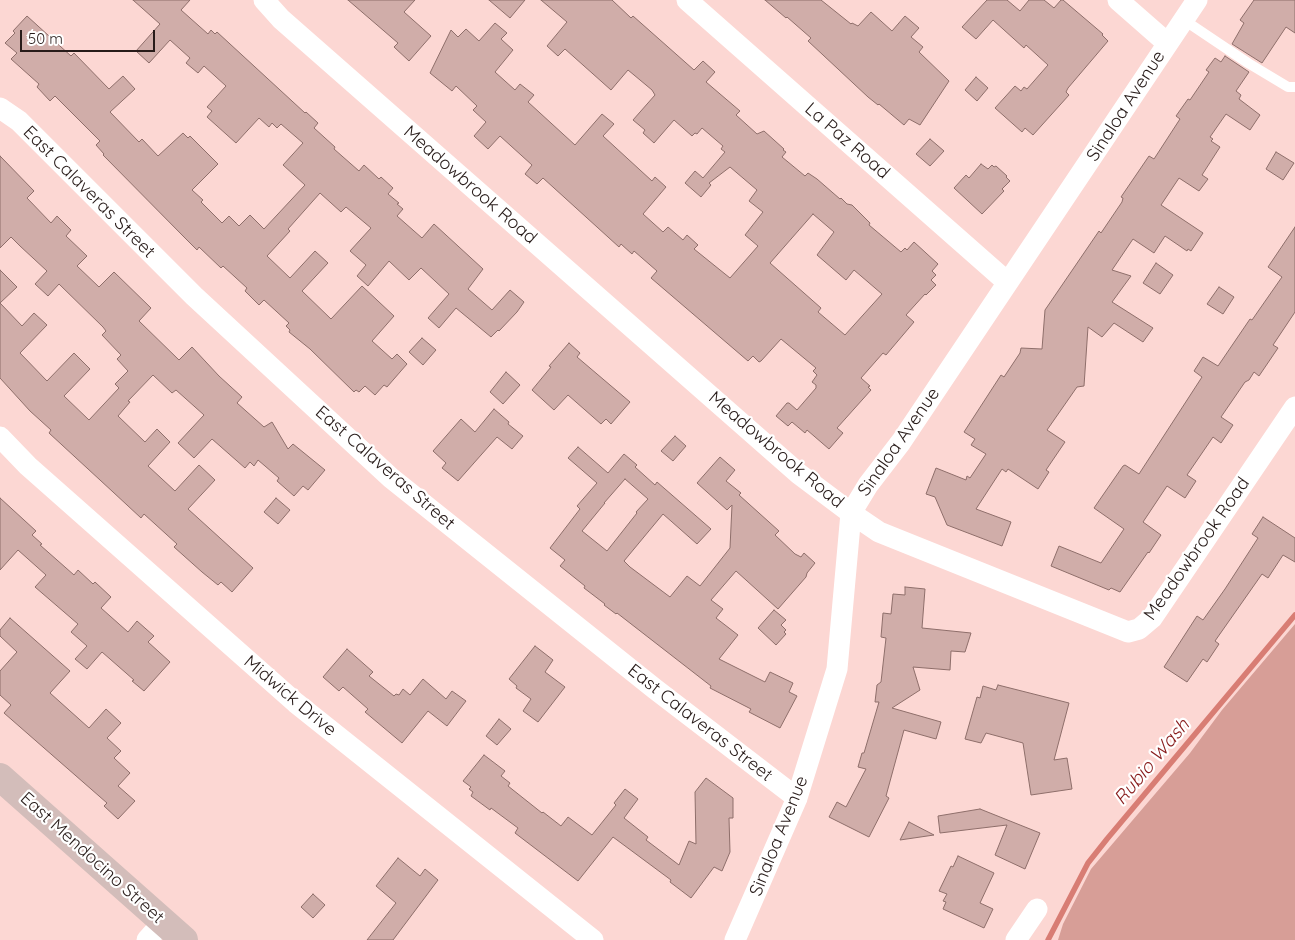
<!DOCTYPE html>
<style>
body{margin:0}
#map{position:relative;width:1295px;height:940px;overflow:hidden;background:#fcd7d3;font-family:Quicksand,sans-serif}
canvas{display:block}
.scale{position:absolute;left:20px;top:30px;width:135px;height:22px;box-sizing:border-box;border:2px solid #271b19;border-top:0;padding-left:6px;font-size:15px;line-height:18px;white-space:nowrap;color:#271b19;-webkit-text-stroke:4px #fff;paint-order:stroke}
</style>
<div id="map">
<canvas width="1295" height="940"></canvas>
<div class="scale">50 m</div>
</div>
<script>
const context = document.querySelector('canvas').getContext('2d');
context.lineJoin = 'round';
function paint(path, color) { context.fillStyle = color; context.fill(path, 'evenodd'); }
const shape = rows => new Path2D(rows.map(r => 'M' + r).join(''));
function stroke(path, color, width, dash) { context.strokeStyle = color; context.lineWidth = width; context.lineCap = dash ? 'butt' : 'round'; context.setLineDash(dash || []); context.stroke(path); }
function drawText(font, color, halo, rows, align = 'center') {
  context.font = font + ' Quicksand,sans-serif'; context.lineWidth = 4.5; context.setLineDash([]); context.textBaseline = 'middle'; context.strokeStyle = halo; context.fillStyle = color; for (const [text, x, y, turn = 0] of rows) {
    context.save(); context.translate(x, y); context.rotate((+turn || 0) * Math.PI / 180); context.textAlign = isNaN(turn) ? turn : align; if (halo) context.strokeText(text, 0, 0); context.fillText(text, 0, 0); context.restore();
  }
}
const green = shape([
 [1295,624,1295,940,1058,940,1063,924,1091,869,1190,753,1222,710]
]);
const stream = shape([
 [1048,940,1088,863,1107,839,1295,615]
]);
const building = shape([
 [133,0,190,0,181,10,208,34,211,30,215,34,217,32,305,113,306,112,318,123,314,128,335,147,334,149,359,171,364,165,379,179,381,177,393,188,388,194,399,203,397,204,403,209,397,216,422,238,434,224,483,269,468,289,492,310,510,290,524,302,517,312,499,331,498,330,491,337,456,308,439,328,428,318,449,294,421,268,409,280,389,261,368,286,357,276,366,265,350,251,371,228,346,207,341,212,320,193,288,229,290,231,267,256,290,278,315,251,328,263,302,291,331,319,362,286,394,316,372,341,392,359,397,354,407,364,387,387,384,385,375,395,365,386,359,392,356,390,354,392,310,349,289,332,290,330,286,326,289,323,264,300,259,305,245,291,247,288,223,266,221,268,199,247,197,250,184,237,103,155,104,154,96,145,100,141,55,96,50,101,37,87,39,84,11,59,17,53,5,43,15,33,13,31,27,16,71,56,74,53,109,89,123,76,135,89,110,112,139,142,142,139,158,156,183,133,188,138,190,136,218,164,192,190,203,200,201,202,222,223,229,216,239,226,250,215,264,229,305,185,283,165,303,143,281,124,277,128,272,123,269,127,259,118,236,143,207,117,212,111,207,107,226,86,204,66,198,73,186,63,190,58,170,40,149,63,136,51,160,24,133,0],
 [348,0,415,0,404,12,431,36,409,61,394,47,398,43,348,0],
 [489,0,525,0,510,18,489,0],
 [541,0,612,0,631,18,633,16,694,70,703,61,715,72,706,82,740,111,736,115,757,134,764,131,784,149,783,150,786,152,782,157,805,176,808,173,817,179,840,199,841,198,847,204,852,205,870,223,869,225,901,252,905,248,907,250,914,242,938,264,932,271,936,275,931,280,936,285,926,295,925,294,906,315,914,322,886,355,883,353,861,378,870,386,868,387,871,390,837,428,843,433,829,449,807,430,805,433,792,422,788,426,776,416,787,403,789,403,797,410,816,388,816,385,812,382,817,375,813,371,816,368,781,339,761,361,759,362,753,356,748,361,651,278,657,271,634,251,632,254,621,244,619,247,543,178,537,184,525,174,532,165,500,136,488,149,474,136,486,122,473,110,477,106,456,86,452,91,430,73,451,30,458,37,466,29,479,41,495,23,507,33,501,39,513,50,495,72,515,90,520,84,534,95,528,102,575,145,602,114,614,124,603,136,652,181,655,177,666,187,643,214,663,232,668,227,683,240,687,235,698,245,694,249,730,278,758,246,745,235,763,212,749,201,757,190,730,167,709,183,711,185,701,197,685,183,695,171,703,178,725,152,721,149,723,146,702,128,697,134,695,133,692,136,674,120,654,143,643,133,645,130,633,120,655,95,652,90,628,70,611,90,565,49,558,56,547,46,567,22,541,0],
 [813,214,834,232,817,255,846,280,854,270,882,294,845,335,818,312,821,308,770,263,813,214],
 [765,0,821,0,851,24,852,23,858,26,871,12,892,31,905,16,919,28,911,37,923,47,919,52,949,81,920,125,909,119,904,125,879,104,878,105,868,97,808,41,811,38,787,17,786,18,765,0],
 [987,0,1007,0,1020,11,1029,0,1044,0,1054,8,1061,0,1063,0,1103,34,1102,35,1108,41,1068,88,1066,92,1069,95,1033,135,1025,128,1022,132,995,108,1015,86,1021,91,1024,87,1027,89,1048,65,1026,45,1024,48,993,20,976,39,962,27,987,0],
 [1254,0,1295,0,1295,33,1286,27,1262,63,1232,44,1244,23,1240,20,1254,0],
 [1225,56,1249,72,1236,91,1241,95,1239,99,1260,115,1250,130,1226,114,1210,137,1213,139,1211,141,1220,147,1202,175,1208,179,1199,191,1179,178,1161,205,1203,233,1191,251,1188,249,1187,251,1165,236,1154,253,1133,239,1112,270,1131,276,1112,302,1153,328,1143,342,1114,323,1102,337,1088,327,1084,386,1077,387,1047,430,1065,442,1046,470,1049,472,1038,489,1008,469,1006,472,1002,469,976,509,1011,522,1002,546,947,525,935,497,926,494,936,468,966,480,967,476,970,478,986,454,971,445,975,439,964,432,1001,375,1004,377,1020,353,1021,348,1042,349,1045,310,1099,231,1101,233,1122,202,1123,198,1121,197,1149,156,1154,159,1180,119,1176,116,1188,99,1190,100,1209,72,1206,70,1215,58,1221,62,1225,56],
 [976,77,988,88,977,101,965,90,976,77],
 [930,139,944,151,930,166,916,154,930,139],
 [1276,152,1294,163,1283,180,1266,169,1276,152],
 [0,156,34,191,27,198,51,223,57,216,71,230,66,236,87,256,77,266,99,287,114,272,151,308,139,321,179,360,192,347,219,376,242,397,237,403,264,427,272,422,288,449,293,444,325,470,308,490,303,486,294,496,277,481,279,478,258,460,254,466,250,462,245,468,212,439,194,458,178,443,204,415,176,390,172,393,153,375,128,401,130,402,118,416,145,442,157,429,170,442,148,466,175,491,199,465,215,480,188,509,253,568,232,592,221,582,218,585,202,572,174,547,177,544,144,514,141,518,113,492,49,433,51,430,30,411,0,378,0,303,22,326,34,313,47,325,20,353,47,381,74,353,90,369,64,396,89,420,119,388,115,384,128,371,117,359,121,355,102,335,106,331,103,327,59,284,48,296,35,284,47,271,20,246,11,237,0,248,0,156],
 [981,164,988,169,992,165,994,167,996,166,1007,176,1006,177,1010,181,1002,189,1004,191,982,214,954,188,966,175,969,178,981,164],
 [1295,227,1295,312,1273,345,1278,348,1259,376,1254,372,1249,380,1245,382,1221,417,1233,425,1221,443,1213,437,1187,475,1196,481,1185,498,1167,486,1143,522,1161,535,1149,553,1148,552,1120,592,1111,588,1109,590,1051,566,1059,546,1101,563,1124,529,1094,508,1123,466,1125,465,1139,474,1202,377,1194,371,1203,357,1218,366,1250,319,1252,320,1282,277,1268,267,1295,227],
 [1156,263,1173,275,1160,294,1143,283,1156,263],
 [0,270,17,287,0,303,0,270],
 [1219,287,1234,297,1223,314,1207,304,1219,287],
 [422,338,436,350,423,365,409,352,422,338],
 [569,343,580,353,577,357,630,402,611,424,606,419,601,424,568,395,554,410,532,390,551,367,549,366,569,343],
 [506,372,520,385,503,404,490,392,506,372],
 [494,409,509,422,508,424,523,436,512,449,497,437,458,481,442,468,446,463,433,451,461,419,475,432,494,409],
 [675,436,686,446,673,461,661,451,675,436],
 [578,447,608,473,624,454,637,465,635,467,655,485,657,482,711,529,697,544,663,514,624,561,630,567,670,597,687,576,700,586,730,548,732,505,727,510,697,483,720,457,735,470,726,481,741,493,739,495,779,531,775,535,795,554,801,557,804,553,815,563,807,573,806,577,778,609,736,571,711,600,723,609,716,618,738,635,719,659,765,682,770,672,793,683,789,692,797,696,780,728,749,712,751,709,710,688,711,686,617,613,616,614,604,605,605,604,584,588,585,586,560,566,565,560,550,548,580,509,577,506,597,483,568,458,578,447],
 [625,479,648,499,636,512,637,513,607,551,582,531,605,503,604,503,625,479],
 [0,498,36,531,32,535,42,544,40,545,74,575,78,570,93,584,95,582,111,597,101,608,128,632,137,621,154,636,148,642,170,662,144,691,132,681,134,680,102,652,87,669,75,659,87,646,71,632,78,624,35,587,46,575,18,550,0,570,0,498],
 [276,498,290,510,278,524,264,512,276,498],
 [1263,517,1295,538,1295,562,1283,555,1268,578,1262,574,1215,641,1219,644,1207,662,1203,659,1187,682,1164,667,1197,616,1203,620,1225,589,1258,538,1252,534,1263,517],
 [905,587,925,589,922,628,971,633,965,652,951,651,950,670,913,667,920,690,892,708,941,722,936,739,904,730,886,796,889,798,869,837,829,817,837,802,846,807,866,769,858,767,862,753,864,753,879,702,875,702,877,685,881,682,886,638,881,637,883,613,891,614,893,594,905,595,905,587],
 [774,610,786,620,781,625,786,630,784,632,786,634,776,645,758,628,774,610],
 [10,618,70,671,50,693,89,728,106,709,121,723,107,738,121,751,114,758,130,773,118,786,135,801,118,819,104,806,107,803,4,713,11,705,0,695,0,671,17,652,0,636,0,630,10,618],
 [535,646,553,660,545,672,565,687,538,722,523,711,531,699,516,688,517,686,509,679,535,646],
 [347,649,373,672,369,676,394,696,396,694,399,695,403,689,410,695,423,679,446,699,452,691,466,701,447,726,428,711,402,743,365,712,368,709,343,687,339,691,323,677,347,649],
 [998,685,1069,703,1054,760,1067,758,1072,789,1031,795,1023,743,986,733,981,743,965,739,977,697,980,698,983,686,996,690,998,685],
 [499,719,511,729,497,745,486,736,499,719],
 [484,755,505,771,501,776,510,783,508,786,542,813,543,812,561,826,568,817,592,835,616,805,614,803,625,789,638,799,624,818,648,837,646,840,679,865,689,841,696,844,695,792,706,778,733,798,733,818,729,818,730,852,722,871,714,867,691,898,670,882,671,880,613,837,578,881,515,833,518,828,491,808,490,810,471,796,473,792,469,789,471,787,463,781,484,755],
 [980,809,1040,833,1025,869,995,855,1007,825,940,833,938,816,980,809],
 [909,822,934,835,900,840,909,822],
 [958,856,994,873,980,903,993,909,984,928,943,909,946,902,943,901,947,894,939,891,951,866,953,867,958,856],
 [398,858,420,876,425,869,438,880,393,940,367,940,396,903,376,886,398,858],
 [313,894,325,905,313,918,301,907,313,894]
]);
const lane = shape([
 [1184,20,1248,63,1288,87,1295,87]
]);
const street = shape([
 [264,0,281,19,799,474,851,513,879,532,1128,632,1139,629,1152,618,1295,407],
 [687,0,1007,282],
 [1118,0,1167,43],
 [0,108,19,121,194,296,391,478,655,689,797,798],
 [0,437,28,466,296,703,593,940],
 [147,940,163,922],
 [735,940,797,798,837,669,851,513,868,485,901,442,1197,0],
 [1016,940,1037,909]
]);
const secondary = shape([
 [0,777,184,940]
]);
const streetNames = [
 ["Sinaloa Avenue",1126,106,-57],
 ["La Paz Road",847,141,41],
 ["Meadowbrook Road",470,185,41],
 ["East Calaveras Street",89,192,45],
 ["Sinaloa Avenue",899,442,-55],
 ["Meadowbrook Road",776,450,40],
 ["East Calaveras Street",385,468,41],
 ["Meadowbrook Road",1197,549,-55],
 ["Midwick Drive",290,696,40],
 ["East Calaveras Street",700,723,38],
 ["Sinaloa Avenue",779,836,-68],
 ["East Mendocino Street",92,858,42]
];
const waterNames = [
 ["Rubio Wash",1152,762,-50]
];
paint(green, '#d79e97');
stroke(stream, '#d87d74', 5.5);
paint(building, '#d0ada9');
stroke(building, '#8e6e6a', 1);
stroke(lane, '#fff', 10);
stroke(street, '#fff', 21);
stroke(secondary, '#d3bdba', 28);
drawText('18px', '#271b19', '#fff', streetNames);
drawText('italic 19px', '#881b1b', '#fff', waterNames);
</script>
